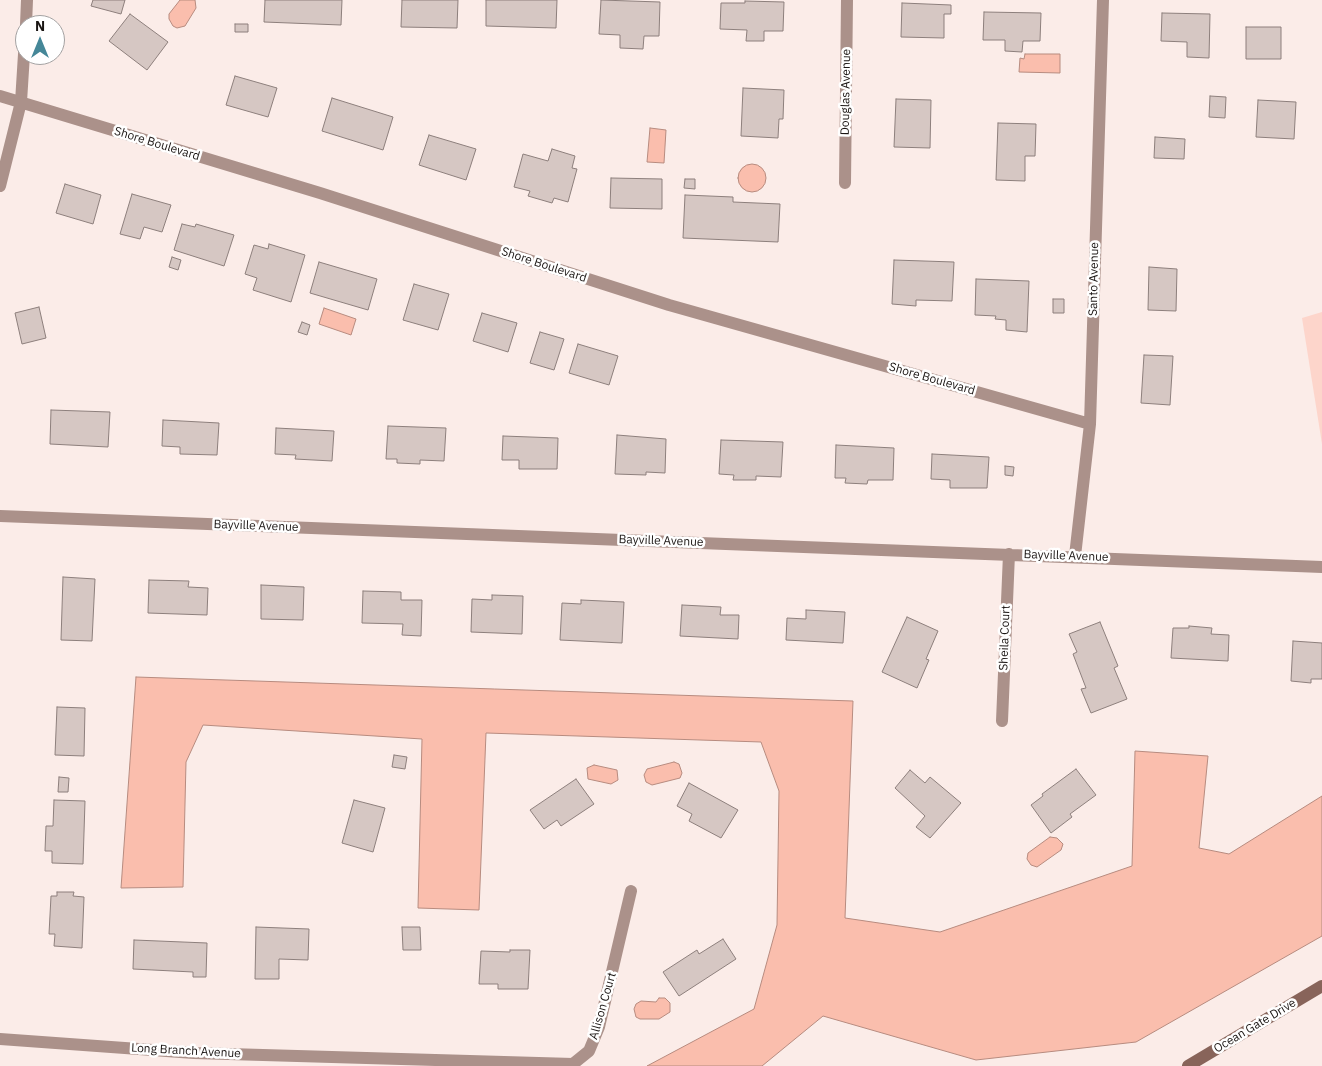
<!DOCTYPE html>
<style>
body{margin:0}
#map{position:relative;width:1322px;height:1066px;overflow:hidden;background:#fbece8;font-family:"IBM Plex Sans",sans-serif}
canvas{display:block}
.north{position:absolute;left:15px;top:15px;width:50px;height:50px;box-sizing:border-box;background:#fff;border:1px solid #a3a1a1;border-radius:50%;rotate:0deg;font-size:14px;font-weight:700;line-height:20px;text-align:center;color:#1a1513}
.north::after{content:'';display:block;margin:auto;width:18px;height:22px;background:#458798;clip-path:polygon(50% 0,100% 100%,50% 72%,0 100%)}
</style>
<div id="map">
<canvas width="1322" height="1066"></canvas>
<div class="north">N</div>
</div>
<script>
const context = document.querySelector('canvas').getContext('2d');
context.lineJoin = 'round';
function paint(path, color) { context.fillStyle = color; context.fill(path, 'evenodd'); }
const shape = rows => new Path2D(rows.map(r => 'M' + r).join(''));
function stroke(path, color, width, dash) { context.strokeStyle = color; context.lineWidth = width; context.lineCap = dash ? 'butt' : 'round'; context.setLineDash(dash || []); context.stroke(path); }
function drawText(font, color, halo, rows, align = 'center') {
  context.font = font + ' "IBM Plex Sans",sans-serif'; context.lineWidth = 5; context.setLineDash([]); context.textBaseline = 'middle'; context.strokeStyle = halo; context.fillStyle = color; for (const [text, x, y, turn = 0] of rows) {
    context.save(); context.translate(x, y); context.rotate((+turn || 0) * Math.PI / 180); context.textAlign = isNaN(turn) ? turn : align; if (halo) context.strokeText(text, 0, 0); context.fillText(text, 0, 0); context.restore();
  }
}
const green = shape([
 [1322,312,1322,444,1302,318]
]);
const water = shape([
 [180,0,195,0,196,8,185,26,177,28,173,26,169,19,169,14,180,0],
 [1025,54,1060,54,1060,73,1019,72,1020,58,1024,59,1025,54],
 [650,128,666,130,664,163,647,162,650,128],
 '738 178a14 14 0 1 1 28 0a14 14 0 1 1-28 0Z',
 [324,308,356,319,351,335,319,324,324,308],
 [136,677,853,701,845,918,940,932,1132,866,1135,751,1208,756,1199,848,1229,854,1322,796,1322,936,1136,1042,976,1060,823,1016,762,1066,647,1066,754,1009,777,925,779,791,761,742,486,733,479,910,418,908,422,739,203,725,186,762,183,887,121,888,136,677],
 [674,762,679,764,682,773,680,778,652,785,646,782,644,775,647,769,674,762],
 [594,765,617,770,618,780,611,784,588,779,587,768,594,765],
 [1050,837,1057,838,1063,844,1061,850,1037,867,1031,865,1027,859,1028,853,1050,837],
 [659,998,665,998,670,1003,670,1012,659,1019,640,1019,636,1017,634,1009,636,1004,641,1001,656,1002,659,998]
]);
const building = shape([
 [93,0,125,0,121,14,91,6,93,0],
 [265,0,342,0,341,25,264,22,265,0],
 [402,0,458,0,457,28,401,27,402,0],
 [486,0,557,0,556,28,486,26,486,0],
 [601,0,660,2,659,36,644,36,643,49,620,48,620,35,599,34,601,0],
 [745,1,784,2,783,31,764,31,764,41,746,41,747,30,720,29,721,3,745,3,745,1],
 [902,3,951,5,951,14,944,14,944,38,901,37,902,3],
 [984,12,1041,13,1040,41,1023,41,1022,52,1005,51,1005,40,983,40,984,12],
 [1162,13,1210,14,1209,58,1187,57,1187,42,1161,41,1162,13],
 [130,14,168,42,147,70,109,41,130,14],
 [235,24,248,24,248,32,235,32,235,24],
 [1246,27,1281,27,1281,59,1246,59,1246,27],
 [235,76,277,88,268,117,226,105,235,76],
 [743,88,784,90,783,119,779,119,778,138,741,136,743,88],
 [1210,96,1226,97,1225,118,1209,117,1210,96],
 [332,98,393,117,383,150,322,131,332,98],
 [896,99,931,100,930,148,894,147,896,99],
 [1258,100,1296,102,1294,139,1256,137,1258,100],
 [998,123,1036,124,1035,156,1025,156,1025,181,996,180,998,123],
 [429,135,476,149,466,180,419,165,429,135],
 [1155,137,1185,139,1184,159,1154,158,1155,137],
 [552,149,575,156,572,168,577,169,568,202,554,198,552,203,528,196,530,191,514,187,523,154,548,161,552,149],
 [611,178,662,179,662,209,610,208,611,178],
 [685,179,695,179,695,189,684,188,685,179],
 [65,184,101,195,93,224,56,213,65,184],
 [132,194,171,205,162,232,144,227,140,239,120,234,132,194],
 [685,195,733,197,733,202,780,204,778,242,683,238,685,195],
 [182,224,195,227,196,224,234,235,224,266,174,250,182,224],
 [269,244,305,255,291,302,253,290,257,278,245,274,254,245,268,249,269,244],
 [172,257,181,260,178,270,169,267,172,257],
 [894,260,954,262,952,301,916,300,916,306,892,304,894,260],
 [319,262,377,279,368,310,310,293,319,262],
 [1149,267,1177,269,1176,311,1148,310,1149,267],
 [976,279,1029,281,1027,332,1006,330,1006,320,995,319,996,316,975,315,976,279],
 [414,284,449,294,438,330,403,320,414,284],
 [1053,299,1064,299,1064,313,1053,313,1053,299],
 [39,307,46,338,22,344,15,313,39,307],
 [482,313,517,323,508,352,473,341,482,313],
 [302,322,310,325,307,335,298,332,302,322],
 [540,332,564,339,554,370,530,363,540,332],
 [578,344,618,356,609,385,569,373,578,344],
 [1144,355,1173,356,1170,405,1141,403,1144,355],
 [51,410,110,412,108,447,50,444,51,410],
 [163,420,219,423,217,455,180,454,180,447,162,446,163,420],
 [388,426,446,428,444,461,420,460,420,464,397,463,397,459,386,459,388,426],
 [276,428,334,431,332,461,295,459,296,455,275,454,276,428],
 [617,435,666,439,665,473,646,472,646,475,615,474,617,435],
 [503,436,558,438,557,469,519,469,519,460,502,460,503,436],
 [721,440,783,442,781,477,756,476,756,480,733,480,734,475,719,474,721,440],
 [836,445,894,448,893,480,868,480,867,484,845,483,846,478,835,478,836,445],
 [932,454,989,457,987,488,950,488,950,480,931,479,932,454],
 [1005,466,1014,467,1013,476,1005,475,1005,466],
 [63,577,95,579,92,641,61,640,63,577],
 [149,580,189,581,188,587,208,588,207,615,148,613,149,580],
 [261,585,304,587,303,620,261,619,261,585],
 [363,591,401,592,401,600,422,600,421,636,402,635,403,624,362,623,363,591],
 [492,595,523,596,522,634,471,632,472,599,492,600,492,595],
 [581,600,624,602,622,643,560,640,562,603,581,604,581,600],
 [682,605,721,607,720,615,739,615,738,639,680,636,682,605],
 [806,610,845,612,843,643,786,640,787,618,806,619,806,610],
 [907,617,938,631,926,659,929,660,917,688,882,672,907,617],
 [1100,622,1118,666,1114,668,1127,699,1091,713,1081,689,1086,688,1073,654,1077,652,1069,634,1100,622],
 [1189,626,1212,628,1211,634,1229,635,1228,661,1171,658,1173,628,1189,628,1189,626],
 [1293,641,1322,643,1322,679,1311,679,1311,683,1291,681,1293,641],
 [57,707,85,708,84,756,55,755,57,707],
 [394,755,407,757,405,769,392,767,394,755],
 [1076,769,1096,795,1070,814,1072,817,1051,833,1031,805,1043,796,1042,794,1076,769],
 [910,770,925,783,930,777,961,803,930,838,916,827,925,816,895,788,910,770],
 [59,777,69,778,68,792,58,792,59,777],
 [576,779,594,804,561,826,557,820,544,829,530,810,576,779],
 [689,783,738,810,721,838,689,821,692,814,677,806,689,783],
 [54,800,85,801,83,864,52,863,52,851,45,851,46,826,53,826,54,800],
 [354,800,385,808,373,852,342,843,354,800],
 [57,892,74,892,73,896,84,897,82,948,54,946,55,934,49,934,51,896,57,896,57,892],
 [256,927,309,929,308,960,279,959,279,979,255,979,256,927],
 [402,927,420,927,421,950,403,950,402,927],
 [723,939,736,959,679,996,663,972,697,950,699,954,723,939],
 [134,940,207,943,206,977,193,977,193,972,133,969,134,940],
 [510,950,530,950,528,989,498,989,498,984,479,984,481,951,510,952,510,950]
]);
const street = shape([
 [26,25,27,0],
 [0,96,320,193,669,305,1090,424],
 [845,183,847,0],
 [0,186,21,102,25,38],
 [0,516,1322,567],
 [1075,556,1090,424,1103,0],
 [1002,721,1009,554],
 [0,1039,194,1053,573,1064,589,1051,599,1027,631,891]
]);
const secondary = shape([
 [1188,1066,1322,986]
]);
const streetNames = [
 ["Douglas Avenue",846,92,-89],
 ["Shore Boulevard",157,144,17],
 ["Shore Boulevard",544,265,18],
 ["Santo Avenue",1094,279,-89],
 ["Shore Boulevard",932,379,16],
 ["Bayville Avenue",256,526,2],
 ["Bayville Avenue",661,541,2],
 ["Bayville Avenue",1066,556,2],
 ["Sheila Court",1005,638,-88],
 ["Allison Court",603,1006,-74],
 ["Ocean Gate Drive",1255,1026,-31],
 ["Long Branch Avenue",186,1051,3]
];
paint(green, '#fdd5cb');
paint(water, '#fabead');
stroke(water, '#b78b7f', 1);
paint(building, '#d6c7c3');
stroke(building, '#8d7f7c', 1);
stroke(street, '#ab918a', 12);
stroke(secondary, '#88645a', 12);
drawText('12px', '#1a1513', '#fff', streetNames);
</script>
